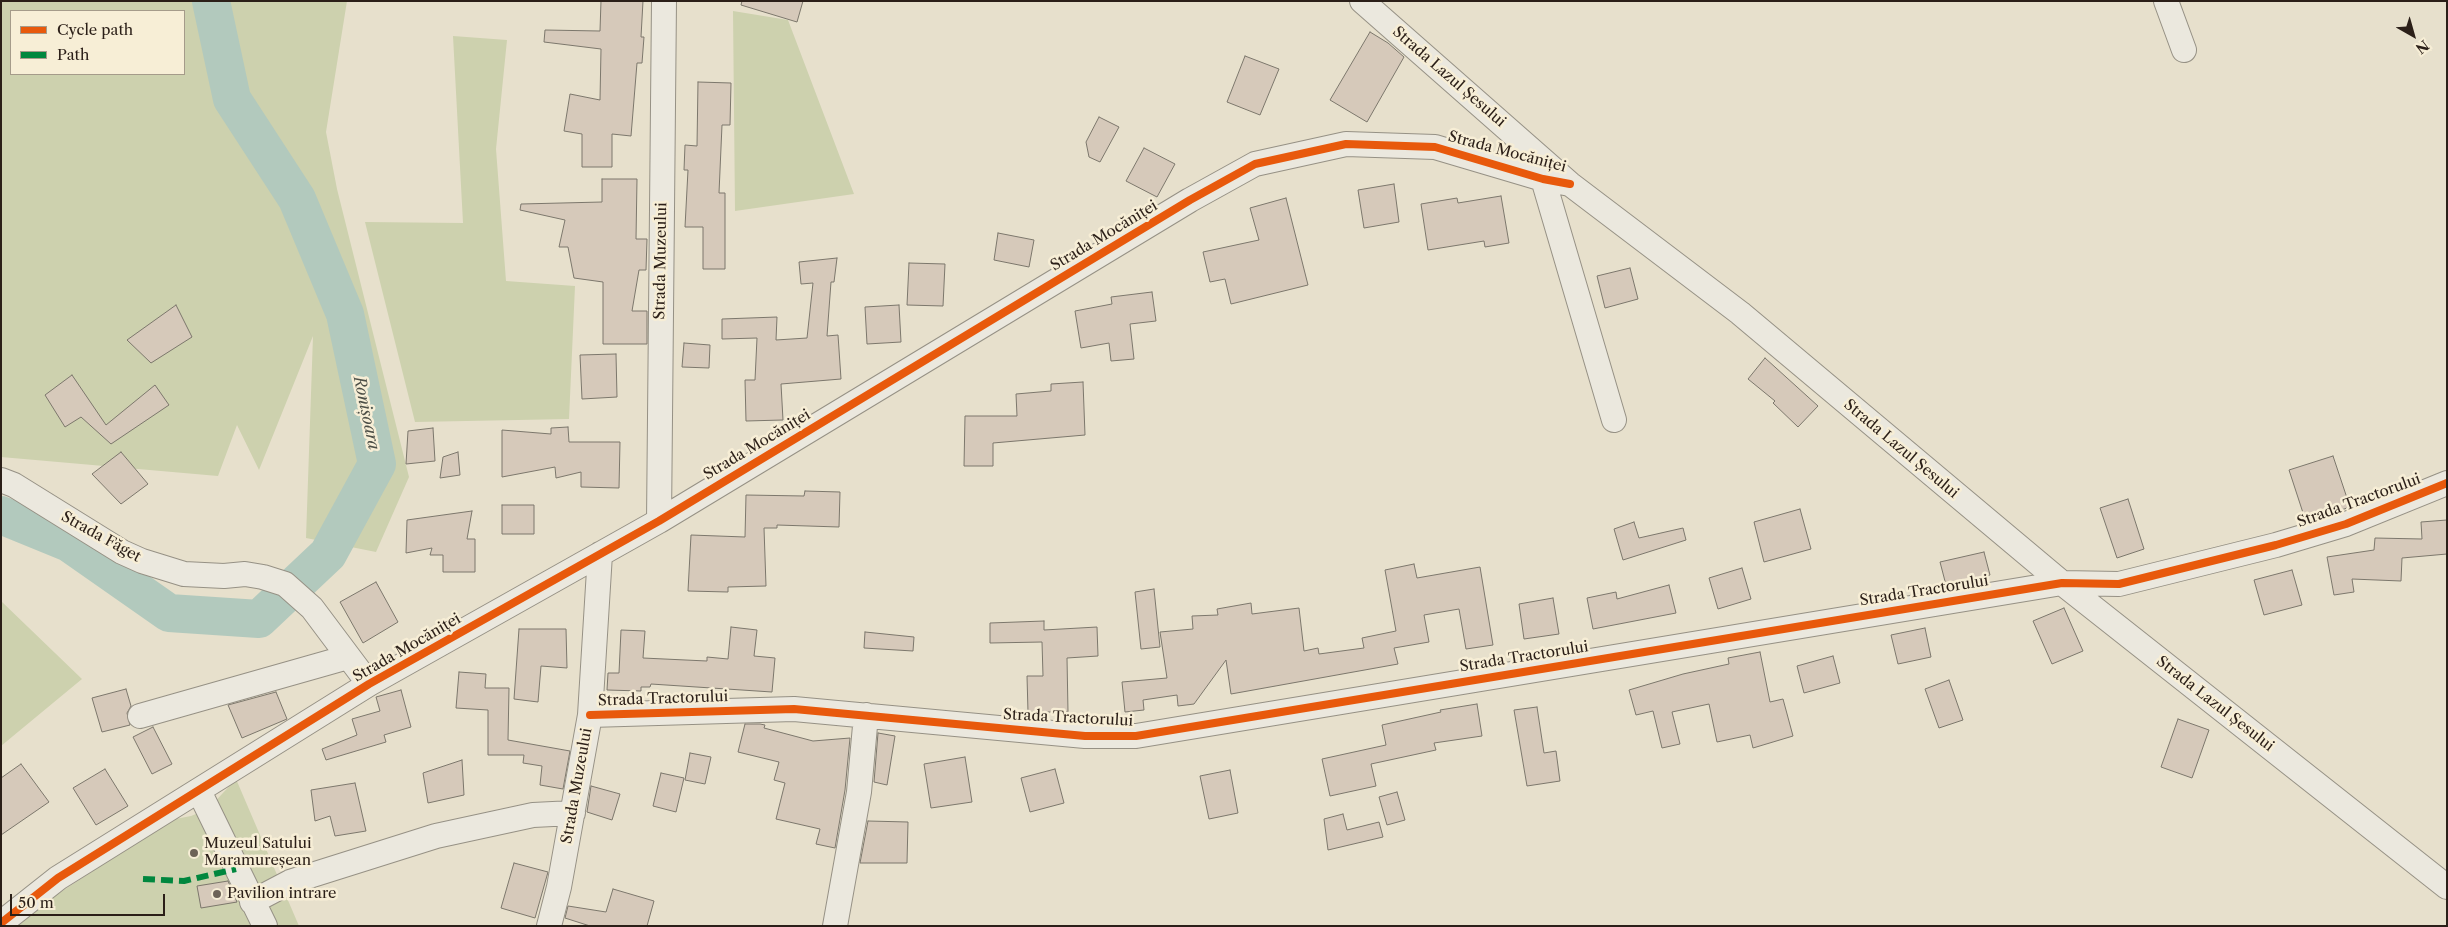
<!DOCTYPE html>
<meta charset="utf-8">
<style>
body{margin:0}
#map{position:relative;width:2448px;height:927px;overflow:hidden;background:#e7e0cc;font-family:"Libre Caslon Text",serif}
canvas{display:block}
.frame{position:absolute;inset:0;border:2px solid #2b1f18;pointer-events:none}
.legend{position:absolute;left:10px;top:10px;width:175px;height:65px;box-sizing:border-box;background:#f7eed6;border:1px solid #a59b8a;margin:0;padding:6px 9px;list-style:none;font-size:15px;color:#2b1f18}
.legend li{display:flex;align-items:center;gap:10px;height:25px}
.legend b{width:25px;border:1px solid #a59b8a}
.north{position:absolute;left:2388px;top:10px;width:50px;height:50px;-webkit-text-stroke:4px #f7eed6;paint-order:stroke;rotate:142deg;font-size:14px;font-weight:700;line-height:20px;text-align:center;color:#2b1f18}
.north::after{content:'';display:block;margin:auto;width:18px;height:22px;background:#2b1f18;clip-path:polygon(50% 0,100% 100%,50% 72%,0 100%)}
.scale{position:absolute;left:10px;top:894px;width:155px;height:22px;box-sizing:border-box;border:2px solid #2b1f18;border-top:0;padding-left:6px;font-size:15px;line-height:18px;white-space:nowrap;color:#2b1f18;-webkit-text-stroke:4px #f7eed6;paint-order:stroke}
</style>
<div id="map">
<canvas width="2448" height="927"></canvas>
<div class="frame"></div>
<ul class="legend">
<li><b style="height:6px;background:#e8590c"></b>Cycle path</li>
<li><b style="height:6px;background:#00873e"></b>Path</li>
</ul>
<div class="north">N</div>
<div class="scale">50 m</div>
</div>
<script>
const context = document.querySelector('canvas').getContext('2d');
context.lineJoin = 'round';
function paint(path, color) { context.fillStyle = color; context.fill(path, 'evenodd'); }
const shape = rows => new Path2D(rows.map(r => 'M' + r).join(''));
function stroke(path, color, width, dash) { context.strokeStyle = color; context.lineWidth = width; context.lineCap = dash ? 'butt' : 'round'; context.setLineDash(dash || []); context.stroke(path); }
function drawText(font, color, halo, rows, align = 'center') {
  context.font = font + ' "Libre Caslon Text",serif'; context.lineWidth = 5; context.setLineDash([]); context.textBaseline = 'middle'; context.strokeStyle = halo; context.fillStyle = color; for (const [text, x, y, turn = 0] of rows) {
    context.save(); context.translate(x, y); context.rotate((+turn || 0) * Math.PI / 180); context.textAlign = isNaN(turn) ? turn : align; if (halo) context.strokeText(text, 0, 0); context.fillText(text, 0, 0); context.restore();
  }
}
const green = shape([
 [1,1,347,1,326,132,337,189,409,477,376,552,306,538,313,336,259,470,237,425,218,476,1,457],
 [11,11,184,11,184,74,11,74],
 [733,11,788,20,854,194,735,211],
 [453,36,507,40,496,149,506,281,575,286,569,419,415,422,365,222,463,223],
 [1,601,82,679,1,746],
 [236,779,299,926,15,926,20,919,170,820,191,816,208,809]
]);
const river = shape([
 [1,515,69,543,169,613,259,619,328,554,377,464,345,314,297,199,232,99,211,1]
]);
const building = shape([
 [601,1,643,1,641,37,644,37,642,63,637,63,631,136,612,134,612,167,582,167,582,134,564,131,570,94,600,100,601,49,544,42,545,30,600,31,601,1],
 [742,1,803,1,797,22,741,5,742,1],
 [1370,32,1388,43,1404,57,1367,122,1330,100,1370,32],
 [1245,56,1279,69,1260,115,1227,102,1245,56],
 [698,82,731,83,730,125,722,125,719,193,725,193,725,269,703,269,703,227,685,227,688,170,684,170,685,145,697,146,698,82],
 [1099,117,1119,127,1100,162,1089,157,1086,142,1099,117],
 [1144,148,1175,164,1157,197,1126,181,1144,148],
 [602,179,637,179,636,239,647,239,646,270,639,270,632,311,647,311,647,344,603,344,603,282,574,278,568,247,559,247,565,220,520,210,521,204,602,202,602,179],
 [1394,184,1399,222,1364,228,1358,190,1394,184],
 [1501,196,1509,243,1485,247,1484,241,1428,250,1421,204,1457,198,1458,203,1501,196],
 [1286,198,1308,285,1231,304,1225,279,1210,282,1203,252,1259,240,1250,208,1286,198],
 [998,233,1034,240,1029,267,994,260,998,233],
 [837,258,834,282,831,282,827,336,838,335,841,379,781,384,783,420,746,421,745,380,755,380,757,338,722,339,722,319,777,317,776,340,807,338,813,283,801,284,799,262,837,258],
 [909,263,945,264,943,306,907,305,909,263],
 [1630,268,1638,299,1605,308,1597,276,1630,268],
 [1152,292,1156,321,1130,324,1134,359,1111,361,1109,343,1081,348,1075,311,1112,304,1111,297,1152,292],
 [176,305,192,337,151,363,127,340,176,305],
 [899,305,901,342,867,344,865,307,899,305],
 [684,343,710,345,709,368,682,367,684,343],
 [616,354,617,397,582,399,580,355,616,354],
 [1765,358,1818,406,1798,427,1773,403,1775,401,1748,379,1765,358],
 [72,375,106,425,155,385,169,405,111,444,81,417,65,427,45,395,72,375],
 [1083,382,1085,435,993,443,993,466,964,466,965,416,1017,416,1016,394,1051,391,1051,384,1083,382],
 [568,427,569,442,620,442,619,488,581,487,581,472,556,478,555,467,502,477,502,430,551,434,551,428,568,427],
 [433,428,435,461,406,464,408,431,433,428],
 [121,452,148,484,121,504,92,474,121,452],
 [458,452,460,475,440,478,443,457,458,452],
 [2333,456,2350,507,2306,522,2289,470,2333,456],
 [805,491,840,492,839,527,777,525,777,528,764,528,766,586,728,587,728,592,688,591,691,535,745,537,746,495,804,496,805,491],
 [2128,499,2144,549,2117,558,2100,508,2128,499],
 [502,505,534,505,534,534,502,534,502,505],
 [1800,509,1811,549,1764,562,1754,522,1800,509],
 [472,511,467,539,475,539,475,572,443,572,443,555,430,555,432,548,406,553,407,520,472,511],
 [2447,520,2447,554,2402,558,2401,581,2352,579,2354,592,2334,595,2327,557,2374,550,2375,538,2422,539,2421,522,2447,520],
 [1634,522,1639,538,1683,528,1686,540,1623,560,1614,529,1634,522],
 [1984,552,1990,575,1946,585,1940,562,1984,552],
 [1414,564,1417,578,1480,567,1493,645,1466,649,1459,609,1424,615,1429,642,1394,648,1398,664,1231,694,1226,660,1194,704,1178,706,1177,695,1143,700,1144,710,1125,712,1122,682,1167,678,1160,632,1193,629,1192,616,1218,615,1217,609,1251,603,1252,614,1299,608,1304,651,1318,648,1319,654,1364,648,1362,638,1396,631,1385,570,1414,564],
 [1742,568,1751,599,1718,609,1709,578,1742,568],
 [2292,570,2302,605,2264,615,2254,580,2292,570],
 [376,582,398,622,363,643,340,602,376,582],
 [1669,585,1676,613,1593,629,1587,598,1616,592,1617,599,1669,585],
 [1154,589,1160,647,1141,649,1135,592,1154,589],
 [1553,598,1559,634,1524,639,1519,604,1553,598],
 [2064,608,2083,651,2052,664,2033,621,2064,608],
 [1044,621,1044,630,1097,627,1098,656,1067,658,1068,712,1028,712,1027,676,1043,676,1042,642,990,643,990,623,1044,621],
 [731,627,757,630,754,656,775,658,772,692,651,684,650,687,641,687,641,691,607,690,608,673,619,673,621,630,645,631,643,658,707,661,707,657,728,659,731,627],
 [1925,628,1931,657,1898,664,1891,635,1925,628],
 [519,629,566,629,567,668,541,666,538,702,514,699,519,629],
 [865,632,914,637,913,651,864,648,865,632],
 [1760,652,1770,702,1783,699,1793,736,1753,748,1750,735,1717,742,1709,704,1672,712,1680,744,1662,748,1653,711,1636,715,1629,690,1683,674,1729,664,1728,658,1760,652],
 [1833,656,1840,683,1804,693,1797,666,1833,656],
 [459,672,486,674,485,688,509,688,508,740,570,751,563,789,540,785,542,766,523,763,524,755,488,755,488,710,456,708,459,672],
 [1949,680,1963,720,1939,728,1925,689,1949,680],
 [126,689,131,706,127,713,130,725,102,732,92,698,126,689],
 [401,690,411,727,384,735,386,742,326,760,322,749,357,735,352,719,380,711,376,697,401,690],
 [276,692,287,719,242,738,228,705,276,692],
 [1477,704,1482,736,1434,743,1436,750,1371,764,1376,786,1330,796,1322,759,1386,745,1382,725,1441,712,1440,710,1477,704],
 [1537,707,1544,753,1556,751,1560,781,1527,786,1514,710,1537,707],
 [2178,719,2209,730,2192,778,2161,767,2178,719],
 [745,724,760,724,765,725,764,728,813,741,850,738,845,790,835,848,816,844,820,829,776,819,785,783,774,780,779,762,738,752,745,724],
 [153,727,172,764,152,774,133,737,153,727],
 [878,733,895,736,887,785,874,782,878,733],
 [690,753,711,757,705,784,685,780,690,753],
 [965,757,972,802,931,808,924,764,965,757],
 [462,760,464,795,428,803,423,773,462,760],
 [21,764,49,802,1,835,1,778,21,764],
 [105,769,128,806,96,825,73,788,105,769],
 [1055,769,1064,803,1030,812,1021,778,1055,769],
 [1230,770,1238,813,1209,819,1200,776,1230,770],
 [661,773,684,778,676,812,653,806,661,773],
 [355,783,366,831,335,836,330,816,315,821,311,790,355,783],
 [591,786,620,794,612,820,587,812,591,786],
 [1397,792,1405,820,1387,825,1379,797,1397,792],
 [1343,814,1347,830,1379,822,1383,837,1328,850,1324,819,1343,814],
 [868,821,908,822,907,863,860,863,868,821],
 [514,863,548,872,535,918,501,908,514,863],
 [228,881,237,902,201,908,197,886,228,881],
 [613,889,654,901,647,926,590,926,565,918,568,906,606,912,613,889]
]);
const minor = shape([
 [1362,1,1570,184,1740,313,2062,583,2447,887],
 [2166,1,2184,50],
 [1543,179,1614,420],
 [1,480,14,485,122,552,142,561,184,574,224,576,245,574,263,577,285,584,312,608,369,684],
 [659,521,664,1],
 [590,715,794,709,1085,736,1136,736,2062,583,2119,584,2276,545,2346,524,2447,483],
 [140,716,348,657],
 [199,791,265,926],
 [252,902,290,882,436,836,533,815,573,813],
 [1,923,58,878,369,684,659,521,1190,200,1255,164,1346,144,1435,147,1543,179,1570,184],
 [549,926,559,887,590,715,600,554],
 [835,926,859,792,866,715]
]);
const quiet = shape([
 [143,879,184,881,236,869]
]);
const cycleway = shape([
 [590,715,794,709,1085,736,1136,736,2062,583,2119,584,2276,545,2346,524,2447,483],
 [1,923,58,878,369,684,659,521,1190,200,1255,164,1346,144,1435,147,1543,179,1570,184]
]);
const markers = [
 [194,853,5,"#6d6357"],
 [217,894,5,"#6d6357"]
];
const streetNames = [
 ["Strada Lazul Șesului",1449,77,41],
 ["Strada Mocăniței",1507,152,15],
 ["Strada Mocăniței",1104,236,-31],
 ["Strada Muzeului",661,261,-89],
 ["Strada Mocăniței",757,445,-31],
 ["Strada Lazul Șesului",1901,449,40],
 ["Strada Tractorului",2359,501,-20],
 ["Strada Făget",101,537,29],
 ["Strada Tractorului",1924,591,-9],
 ["Strada Mocăniței",407,648,-30],
 ["Strada Tractorului",1524,657,-9],
 ["Strada Tractorului",663,699,-2],
 ["Strada Lazul Șesului",2215,704,38],
 ["Strada Tractorului",1068,718,3],
 ["Strada Muzeului",577,786,-80]
];
const poiNames = [
 ["Muzeul Satului",204,844],
 ["Maramureșean",204,861],
 ["Pavilion intrare",227,894]
];
const waterNames = [
 ["Ronișoara",366,413,78]
];
paint(green, '#cdd1ae');
stroke(river, '#b2c9bd', 38);
paint(building, '#d6c9ba');
stroke(building, '#7c776c', 1);
stroke(minor, '#969185', 26);
stroke(minor, '#ebe8de', 24);
stroke(quiet, '#00873e', 6, [12, 6]);
stroke(cycleway, '#e8590c', 8);
for (const [x, y, r, color] of markers) { const dot = new Path2D(); dot.arc(x, y, r, 0, 2 * Math.PI); context.fillStyle = color; context.fill(dot); stroke(dot, '#f7eed6', 2); }
drawText('15px', '#2b1f18', '#f7eed6', streetNames);
drawText('15px', '#2b1f18', '#f7eed6', poiNames, 'left');
drawText('italic 16px', '#4d4f47', '#f7eed6', waterNames);
</script>
